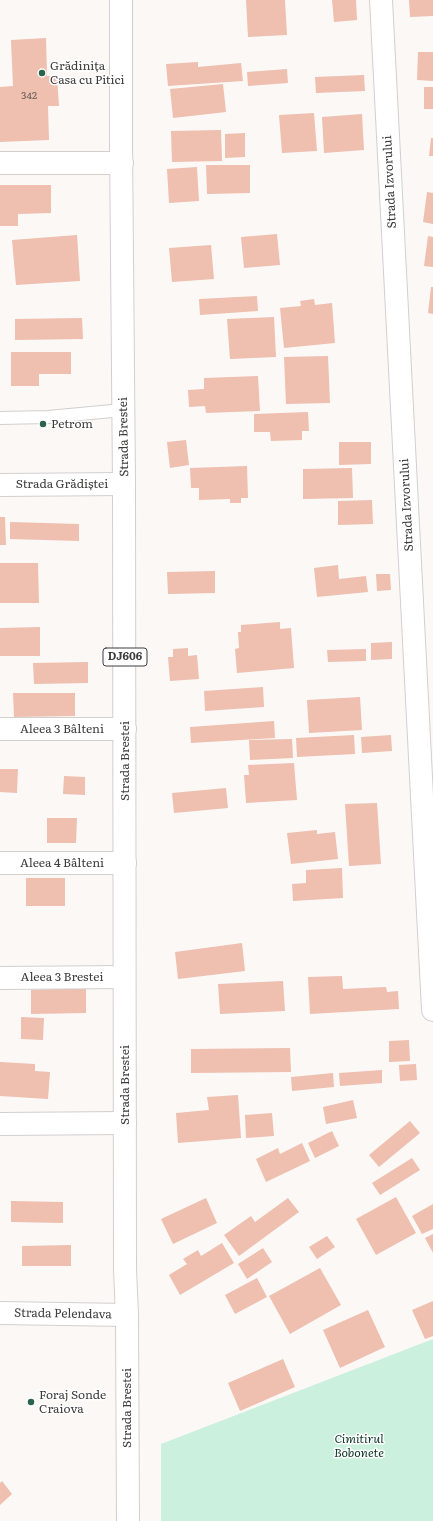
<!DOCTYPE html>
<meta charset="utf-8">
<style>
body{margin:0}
canvas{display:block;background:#fbf8f6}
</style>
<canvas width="433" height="1521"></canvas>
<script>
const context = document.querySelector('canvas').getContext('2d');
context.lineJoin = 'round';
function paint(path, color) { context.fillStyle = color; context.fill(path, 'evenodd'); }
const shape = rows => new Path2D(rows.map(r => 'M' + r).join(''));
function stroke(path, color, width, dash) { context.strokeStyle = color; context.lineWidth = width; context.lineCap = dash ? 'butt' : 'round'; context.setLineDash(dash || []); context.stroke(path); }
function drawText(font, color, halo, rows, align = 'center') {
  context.font = font + ' Literata,serif'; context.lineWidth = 3; context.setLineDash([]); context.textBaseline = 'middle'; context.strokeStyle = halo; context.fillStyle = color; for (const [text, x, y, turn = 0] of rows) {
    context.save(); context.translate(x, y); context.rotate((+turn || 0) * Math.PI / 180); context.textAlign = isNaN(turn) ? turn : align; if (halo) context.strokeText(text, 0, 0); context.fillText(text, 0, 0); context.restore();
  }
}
const green = shape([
 [433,1339,433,1521,161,1521,161,1444]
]);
const building = shape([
 [246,0,285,0,287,35,248,37],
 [332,0,356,0,357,20,334,22],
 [409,0,433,0,433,16,410,17],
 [46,38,47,76,57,76,59,106,48,106,49,140,0,142,0,87,13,86,11,40],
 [418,52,433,52,433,81,417,80],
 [198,62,198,67,241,63,243,81,168,86,166,64],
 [287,69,288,83,248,86,247,72],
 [364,75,365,91,316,93,315,77],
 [223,84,226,112,173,118,170,89],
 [424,87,433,87,433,109,424,109],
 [314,113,317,151,282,153,279,115],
 [362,114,364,150,324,153,322,117],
 [221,130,222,161,172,162,171,131],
 [245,133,245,157,225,158,225,134],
 [431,138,433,138,433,156,429,156],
 [206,165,250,165,250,193,207,194],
 [197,167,199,201,169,203,167,169],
 [0,185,51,185,51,213,18,214,18,226,0,226],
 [427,192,433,193,433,224,423,222],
 [277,234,280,265,244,268,241,237],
 [77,235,80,281,16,285,12,240],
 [428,236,433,237,433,267,424,266],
 [211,245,214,279,172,282,169,248],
 [431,287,433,287,433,314,428,313],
 [257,296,258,311,200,315,199,299],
 [314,299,315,305,332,303,335,343,284,348,280,308,301,306,300,301],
 [274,317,276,357,230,359,227,319],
 [82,318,83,339,15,340,15,319],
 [11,352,71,352,71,374,39,374,39,386,11,386],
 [328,356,330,403,286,404,284,357],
 [258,376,260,411,206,413,205,406,189,407,188,390,204,389,204,378],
 [308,412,309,431,302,431,302,440,271,441,270,432,254,432,254,414],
 [186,440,189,465,170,468,167,442],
 [339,442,371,442,371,464,339,465],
 [247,466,248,498,241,498,241,503,230,503,230,499,199,500,199,488,191,488,190,468],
 [352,468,353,498,303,499,303,469],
 [372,500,373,524,338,525,338,501],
 [0,517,5,517,6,545,0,545],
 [10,522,79,524,79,541,10,539],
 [0,563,38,563,39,603,0,603],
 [338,565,339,579,366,576,368,592,317,597,314,568],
 [215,571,215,593,168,594,167,572],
 [376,574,390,574,391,590,377,591],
 [280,622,280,629,291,628,294,668,237,673,235,649,239,648,238,632,241,632,241,625],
 [40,627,40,656,0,656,0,628],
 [392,642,392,659,371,660,371,643],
 [188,648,188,656,197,655,199,679,170,681,168,657,173,657,173,649],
 [366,649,366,661,328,662,327,650],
 [88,662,88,683,34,684,33,663],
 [263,687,264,707,205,711,204,691],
 [13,693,75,693,75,716,14,717],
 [360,697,362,730,309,733,307,700],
 [274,721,275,738,191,743,190,727],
 [354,735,355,754,297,757,296,738],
 [391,735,392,751,362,753,361,737],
 [292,739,293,758,250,760,249,740],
 [294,763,297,800,246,803,244,775,249,775,248,765],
 [0,769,18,769,17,793,0,792],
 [64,776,85,777,85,795,63,794],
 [226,788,228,808,174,813,172,793],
 [377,803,381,864,349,866,345,804],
 [47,818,77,818,76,843,47,843],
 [317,830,317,834,335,832,338,859,291,864,287,833],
 [342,868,343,898,293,901,292,884,306,883,306,870],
 [26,878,65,878,65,906,26,906],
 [242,943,245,971,178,979,175,952],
 [342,976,343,989,386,987,387,992,398,991,399,1009,310,1014,308,977],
 [283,981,285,1011,220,1014,218,984],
 [86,988,86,1013,31,1014,31,990],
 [21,1017,44,1018,43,1040,21,1039],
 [409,1040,410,1061,389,1062,389,1041],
 [290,1048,291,1072,191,1073,191,1049],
 [0,1062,35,1064,35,1071,50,1072,48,1099,0,1096],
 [416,1064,417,1080,400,1081,399,1065],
 [382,1070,382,1083,340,1086,339,1073],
 [333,1073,334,1087,292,1091,291,1077],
 [238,1095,241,1138,178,1143,176,1113,209,1110,207,1097],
 [353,1100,357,1118,326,1124,323,1107],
 [272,1113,274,1136,246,1138,245,1115],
 [410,1121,420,1133,379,1167,369,1155],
 [332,1131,339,1146,315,1158,308,1143],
 [302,1143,310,1161,266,1182,256,1159,278,1148,280,1154],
 [412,1158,420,1170,380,1195,372,1183],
 [396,1197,416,1233,376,1255,356,1219],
 [206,1198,217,1223,173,1244,161,1219],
 [288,1198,299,1212,239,1256,224,1235,251,1216,255,1222],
 [11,1201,63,1202,63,1223,11,1222],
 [433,1204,433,1229,422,1234,412,1216],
 [433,1234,433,1253,425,1238],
 [327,1236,335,1247,317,1259,309,1247],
 [222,1243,234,1263,180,1295,169,1275,187,1264,183,1259,198,1250,201,1256],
 [71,1245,71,1266,22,1266,22,1246],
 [263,1248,272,1262,247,1279,238,1264],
 [320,1268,341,1305,290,1334,269,1296],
 [257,1278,267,1297,235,1314,225,1295],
 [433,1301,433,1336,425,1339,412,1310],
 [368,1310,385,1347,340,1368,323,1330],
 [283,1359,295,1387,240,1411,228,1383],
 [2,1481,12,1494,0,1505,0,1483]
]);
const lane = shape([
 [0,418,48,417,123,410]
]);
const street = shape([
 [381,0,433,1010],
 [0,163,122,163],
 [0,485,124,484],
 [0,729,125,729],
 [0,863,125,863],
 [0,978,124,977],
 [0,1124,125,1123]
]);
const secondary = shape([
 [127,1315,128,1521]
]);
const primary = shape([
 [0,1313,127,1315,125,1269,124,484,121,143,121,0]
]);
const markers = [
 [42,73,4,"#2a644d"],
 [43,424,4,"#2a644d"],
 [31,1402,4,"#2a644d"]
];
const numberNames = [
 ["342",29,96]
];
const shields = [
 [125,657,44]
];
const shieldNames = [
 ["DJ606",125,657]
];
const poiNames = [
 ["Grădinița",50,66],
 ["Casa cu Pitici",50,80],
 ["Petrom",51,424],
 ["Foraj Sonde",39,1395],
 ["Craiova",39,1409]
];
const streetNames = [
 ["Strada Izvorului",390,182,-93],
 ["Strada Brestei",124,437,-91],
 ["Strada Grădiștei",62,484],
 ["Strada Izvorului",407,505,-93],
 ["Aleea 3 Bâlteni",62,729],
 ["Strada Brestei",125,761,-90],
 ["Aleea 4 Bâlteni",62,863],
 ["Aleea 3 Brestei",62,977],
 ["Strada Brestei",125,1085,-90],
 ["Strada Pelendava",63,1314,1],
 ["Strada Brestei",127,1408,-90]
];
const parkNames = [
 ["Cimitirul",359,1439],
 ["Bobonete",359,1453]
];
paint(green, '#cbf0de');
paint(building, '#efbfaf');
stroke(lane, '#d2cfce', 14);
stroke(street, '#d2cfce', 24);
stroke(secondary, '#d2cfce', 24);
stroke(primary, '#d2cfce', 24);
stroke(lane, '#fff', 12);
stroke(street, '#fff', 22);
stroke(secondary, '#fff', 22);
stroke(primary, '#fff', 22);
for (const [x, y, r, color] of markers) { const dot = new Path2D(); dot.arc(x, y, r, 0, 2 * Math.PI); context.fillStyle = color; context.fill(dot); stroke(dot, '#fff', 1.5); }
drawText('10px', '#6a5e59', null, numberNames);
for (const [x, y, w] of shields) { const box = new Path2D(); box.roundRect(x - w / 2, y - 9, w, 18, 3); context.fillStyle = '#fff'; context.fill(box); stroke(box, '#3e3d3c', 1); }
drawText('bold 11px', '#3e3d3c', null, shieldNames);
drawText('12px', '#3e3d3c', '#fff', poiNames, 'left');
drawText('12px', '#3e3d3c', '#fff', streetNames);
drawText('italic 12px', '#0b3526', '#fff', parkNames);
</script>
